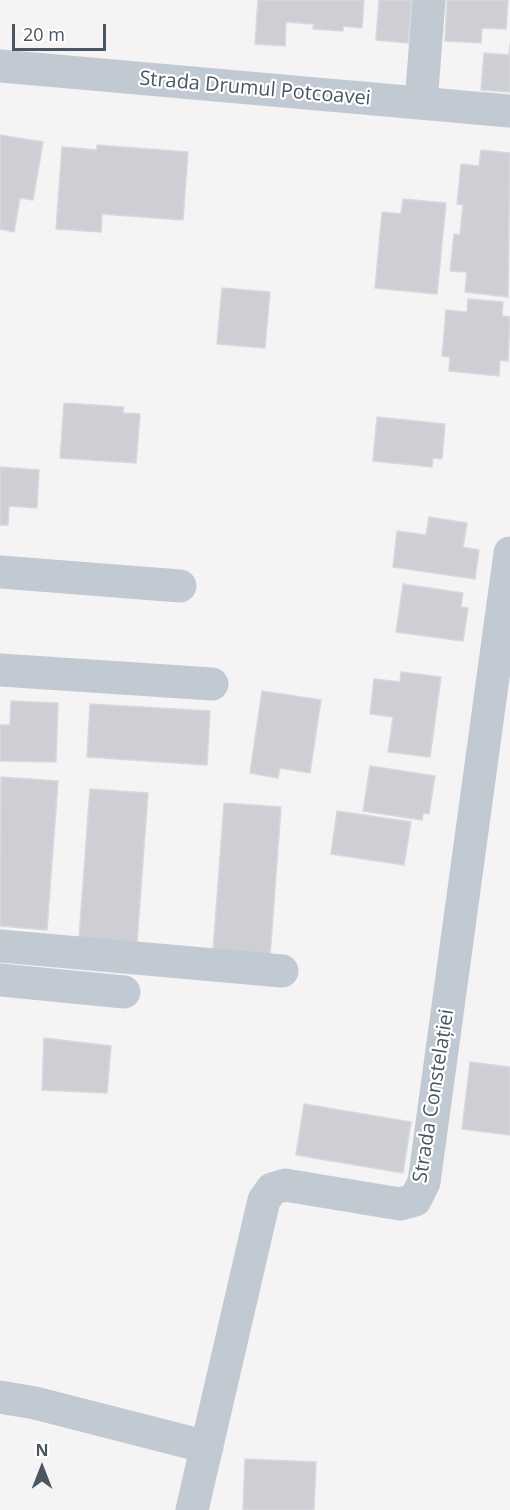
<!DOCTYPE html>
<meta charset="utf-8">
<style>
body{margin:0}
#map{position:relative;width:510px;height:1510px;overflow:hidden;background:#f5f3f3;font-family:"Open Sans",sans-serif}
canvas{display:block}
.north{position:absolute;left:12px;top:1438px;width:60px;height:60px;-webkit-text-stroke:4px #fff;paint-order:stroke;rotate:0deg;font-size:16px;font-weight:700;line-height:24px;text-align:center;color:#4a5661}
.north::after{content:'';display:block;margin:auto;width:21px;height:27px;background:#4a5661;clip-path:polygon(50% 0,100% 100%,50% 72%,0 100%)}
.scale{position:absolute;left:12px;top:24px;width:94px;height:27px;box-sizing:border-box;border:3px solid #4a5661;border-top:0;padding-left:8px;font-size:18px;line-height:21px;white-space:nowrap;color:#4a5661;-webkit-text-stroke:4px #fff;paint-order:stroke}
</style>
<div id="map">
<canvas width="510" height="1510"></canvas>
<div class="north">N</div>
<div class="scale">20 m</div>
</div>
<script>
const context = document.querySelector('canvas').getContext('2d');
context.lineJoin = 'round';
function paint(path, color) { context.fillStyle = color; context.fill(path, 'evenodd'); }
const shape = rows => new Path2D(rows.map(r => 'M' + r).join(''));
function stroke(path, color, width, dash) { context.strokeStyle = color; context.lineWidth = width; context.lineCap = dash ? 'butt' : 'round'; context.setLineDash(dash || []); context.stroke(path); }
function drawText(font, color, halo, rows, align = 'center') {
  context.font = font + ' "Open Sans",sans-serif'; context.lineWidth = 4.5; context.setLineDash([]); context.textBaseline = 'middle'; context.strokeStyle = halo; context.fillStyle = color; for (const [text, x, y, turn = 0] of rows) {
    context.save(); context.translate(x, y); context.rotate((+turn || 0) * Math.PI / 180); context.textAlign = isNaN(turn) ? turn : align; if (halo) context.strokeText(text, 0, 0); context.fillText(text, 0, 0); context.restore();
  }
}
const building = shape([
 [258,0,364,0,362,28,343,26,343,31,313,29,314,24,286,22,285,46,255,44,258,0],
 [379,0,412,0,408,43,376,40,379,0],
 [447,0,508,0,506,29,482,28,481,43,445,41,447,0],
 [510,44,510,92,481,90,484,53,509,55,510,44],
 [0,135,43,142,33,200,20,198,14,232,0,229,0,135],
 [97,145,188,152,183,220,102,214,101,232,56,229,62,147,97,150,97,145],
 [481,150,510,153,508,297,465,292,467,272,450,271,454,234,460,235,463,205,457,204,461,164,479,166,481,150],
 [403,199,446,203,437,294,375,288,382,212,401,214,403,199],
 [222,288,270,292,265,348,217,344,222,288],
 [468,299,503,302,502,316,510,317,508,361,500,360,499,376,449,371,450,357,442,356,446,310,467,312,468,299],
 [64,403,124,407,123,413,140,414,136,463,60,458,64,403],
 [377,417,445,424,442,459,433,458,432,467,373,461,377,417],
 [0,467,39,470,37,508,9,506,8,525,0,525,0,467],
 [429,517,467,523,463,547,479,550,475,579,393,567,397,531,426,535,429,517],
 [403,584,463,593,461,607,468,608,463,641,396,632,403,584],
 [401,672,441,677,430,757,388,752,393,717,370,714,374,679,400,682,401,672],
 [262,691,321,700,310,773,280,768,278,778,250,773,262,691],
 [11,701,58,703,56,762,0,761,0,725,10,725,11,701],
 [90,704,210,711,207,765,87,757,90,704],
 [370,766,435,776,429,814,423,813,422,820,363,811,370,766],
 [1,777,58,781,47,930,0,926,1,777],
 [90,789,148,793,137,942,79,938,90,789],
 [224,803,281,807,270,956,213,952,224,803],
 [337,811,411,822,404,865,331,854,337,811],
 [44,1038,111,1046,107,1093,42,1090,44,1038],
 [470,1062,510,1067,510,1135,462,1129,470,1062],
 [304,1104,411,1122,403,1173,296,1155,304,1104],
 [245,1459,316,1462,314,1510,243,1510,245,1459]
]);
const minor = shape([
 [0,66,510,111],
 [421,103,429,0],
 [0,572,180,586],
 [0,670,212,684],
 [0,946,282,971],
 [0,980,124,992],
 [0,1397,35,1403,207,1447],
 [192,1510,264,1200,272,1189,285,1185,400,1204,415,1200,424,1182,510,553]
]);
const streetNames = [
 ["Strada Drumul Potcoavei",255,89,5],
 ["Strada Constelației",434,1096,-81]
];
paint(building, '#cdcfd5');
stroke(building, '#d7d9de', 1.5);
stroke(minor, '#c1cad2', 33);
drawText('20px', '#4a5661', '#fff', streetNames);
</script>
